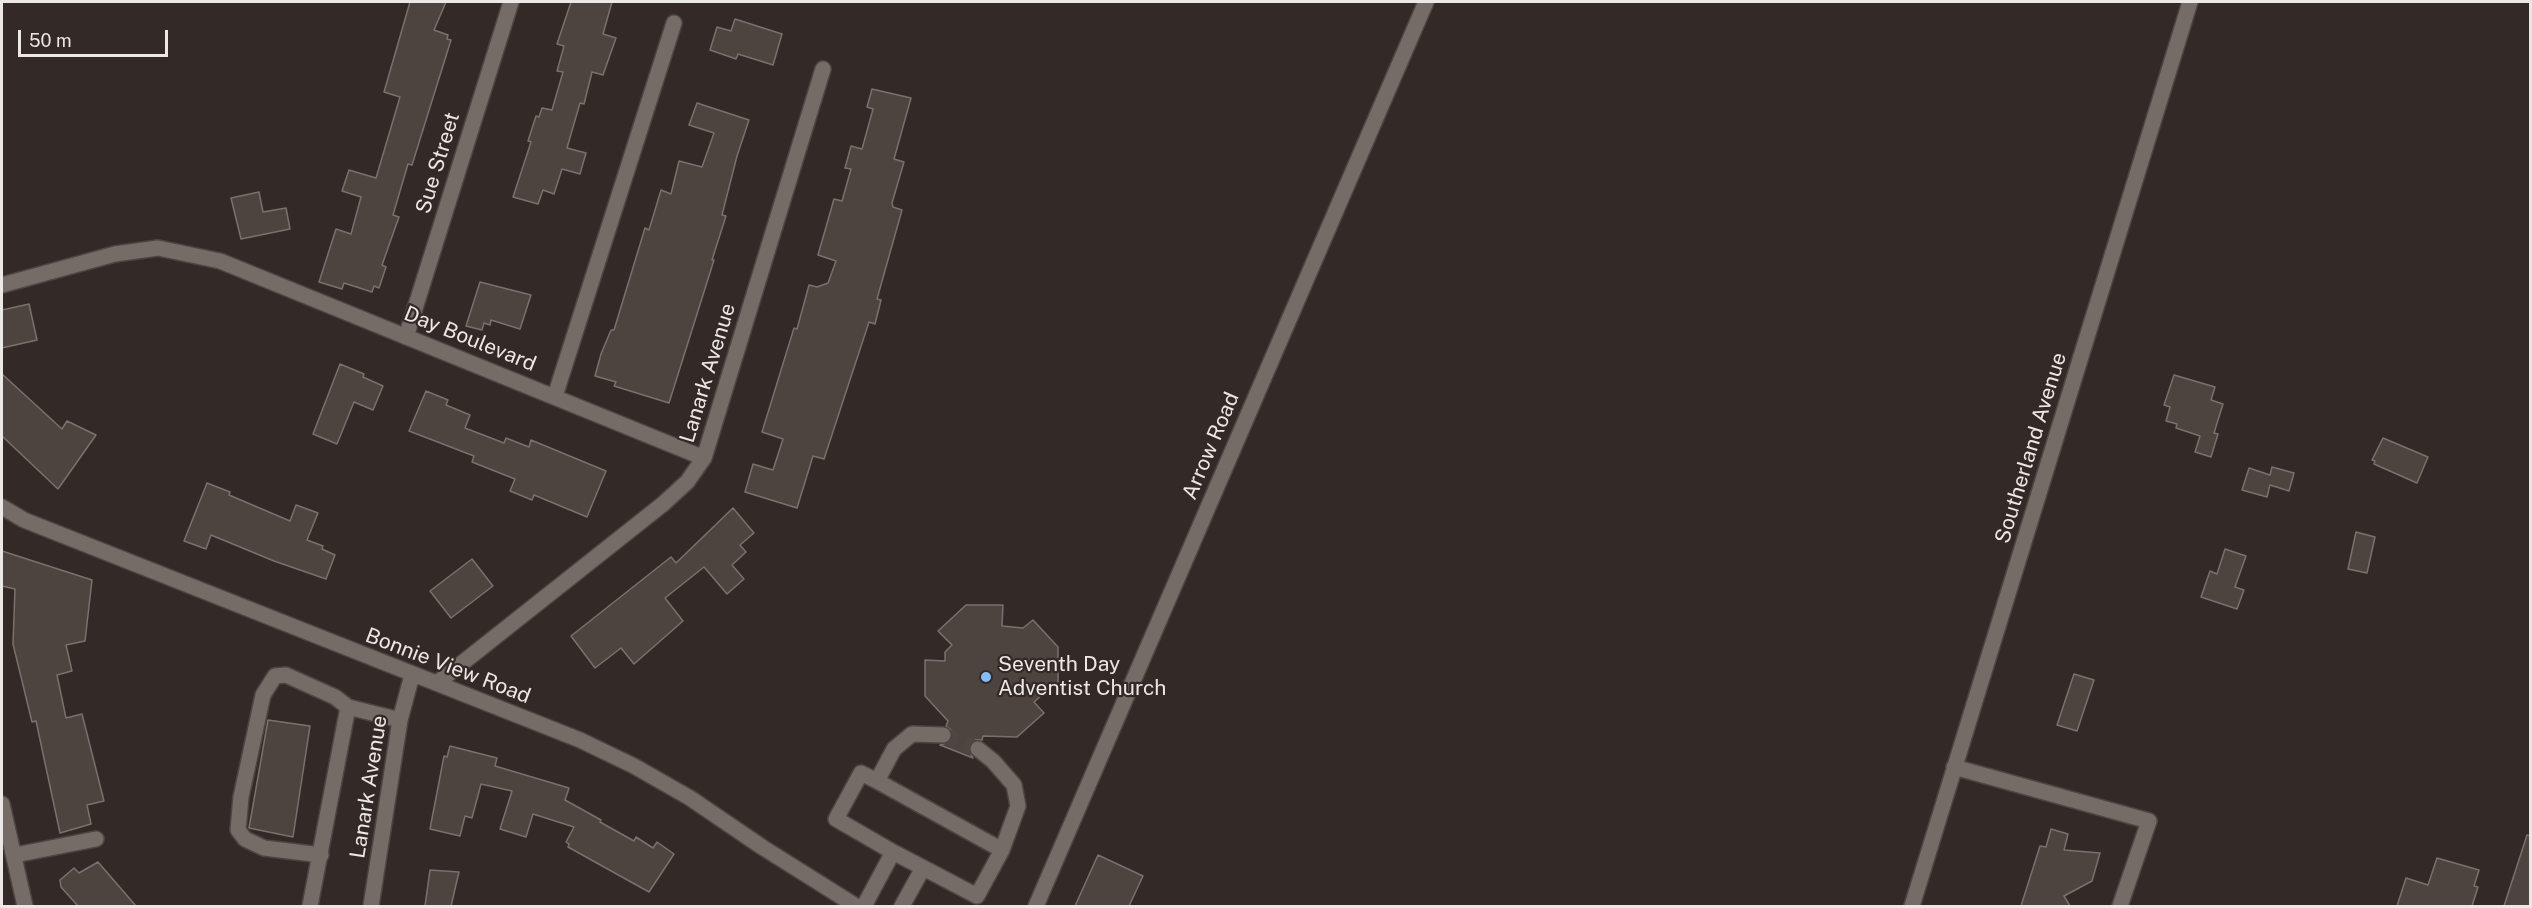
<!DOCTYPE html>
<style>
body{margin:0}
#map{position:relative;width:2532px;height:908px;overflow:hidden;background:#332a27;font-family:"Public Sans",sans-serif}
canvas{display:block}
.frame{position:absolute;inset:0;border:3px solid #ede7e5;pointer-events:none}
.scale{position:absolute;left:18px;top:30px;width:150px;height:27px;box-sizing:border-box;border:3px solid #ede7e5;border-top:0;padding-left:8px;font-size:18px;line-height:21px;white-space:nowrap;color:#ede7e5;-webkit-text-stroke:4px #332a27;paint-order:stroke}
</style>
<div id="map">
<canvas width="2532" height="908"></canvas>
<div class="frame"></div>
<div class="scale">50 m</div>
</div>
<script>
const context = document.querySelector('canvas').getContext('2d');
context.lineJoin = 'round';
function paint(path, color) { context.fillStyle = color; context.fill(path, 'evenodd'); }
const shape = rows => new Path2D(rows.map(r => 'M' + r).join(''));
function stroke(path, color, width, dash) { context.strokeStyle = color; context.lineWidth = width; context.lineCap = dash ? 'butt' : 'round'; context.setLineDash(dash || []); context.stroke(path); }
function drawText(font, color, halo, rows, align = 'center') {
  context.font = font + ' "Public Sans",sans-serif'; context.lineWidth = 4.5; context.setLineDash([]); context.textBaseline = 'middle'; context.strokeStyle = halo; context.fillStyle = color; for (const [text, x, y, turn = 0] of rows) {
    context.save(); context.translate(x, y); context.rotate((+turn || 0) * Math.PI / 180); context.textAlign = isNaN(turn) ? turn : align; if (halo) context.strokeText(text, 0, 0); context.fillText(text, 0, 0); context.restore();
  }
}
const building = shape([
 [410,2,446,2,434,30,448,35,447,39,451,40,412,165,408,164,393,215,399,217,382,265,386,267,379,288,374,286,372,292,344,283,342,289,319,282,336,229,351,234,361,197,342,191,349,170,376,178,400,97,384,92,410,2],
 [571,2,612,2,603,34,616,38,603,75,592,72,584,104,580,103,567,148,586,153,580,174,562,169,554,194,543,190,538,204,513,197,531,142,528,141,536,116,539,117,542,108,552,110,563,72,557,71,564,46,557,44,571,2],
 [735,19,782,34,773,65,738,54,736,59,710,50,717,27,731,31,735,19],
 [872,89,911,98,894,159,904,162,892,203,893,207,902,210,877,299,881,300,875,324,869,322,824,459,813,456,797,508,745,492,753,464,773,470,783,439,762,432,794,328,797,329,809,285,817,287,828,283,836,261,818,255,834,199,842,201,851,169,845,168,851,146,862,149,873,109,867,107,872,89],
 [697,103,749,120,737,156,722,215,726,216,712,260,714,260,669,403,614,386,616,382,595,376,601,354,611,330,614,330,645,228,649,230,661,190,671,194,679,161,702,167,714,133,689,125,697,103],
 [259,192,263,212,286,208,290,229,241,239,231,198,259,192],
 [480,282,531,295,520,329,491,320,490,325,484,323,482,330,466,326,480,282],
 [29,304,37,340,2,348,2,310,29,304],
 [340,364,364,374,363,377,383,386,373,410,354,402,337,444,313,434,340,364],
 [2,374,62,429,67,421,96,435,58,489,2,436,2,374],
 [2174,375,2215,387,2211,400,2223,404,2214,433,2218,434,2211,457,2195,452,2200,436,2176,428,2177,424,2166,421,2170,407,2164,405,2174,375],
 [426,391,448,400,446,405,470,415,465,428,504,443,506,438,529,447,531,440,606,471,587,517,534,495,532,500,510,491,515,479,472,462,474,456,409,431,426,391],
 [2383,438,2428,457,2417,483,2374,464,2375,461,2372,460,2383,438],
 [2272,467,2294,473,2289,491,2270,485,2267,497,2242,490,2249,468,2270,475,2272,467],
 [207,483,230,492,229,495,290,521,296,505,318,513,307,540,323,546,322,549,335,555,326,579,274,561,211,535,206,549,184,541,207,483],
 [733,508,754,533,740,545,746,552,732,565,744,579,727,594,704,567,665,598,683,621,634,664,621,648,595,668,571,636,671,557,676,563,733,508],
 [2356,532,2375,537,2367,573,2348,569,2356,532],
 [2225,549,2246,556,2235,587,2244,590,2237,609,2201,597,2210,571,2217,574,2225,549],
 [2,551,92,580,85,641,66,645,72,671,57,675,66,718,82,714,104,801,87,805,91,824,60,833,36,721,32,722,13,644,15,589,2,586,2,551],
 [472,559,493,586,451,618,430,591,472,559],
 [966,605,1003,605,1002,626,1023,628,1033,620,1058,647,1058,683,1043,684,1042,695,1034,702,1044,713,1017,737,983,736,982,740,974,740,968,748,973,758,940,745,951,741,952,731,946,726,948,721,925,696,925,660,945,661,945,652,952,645,938,631,966,605],
 [2074,674,2094,680,2077,731,2057,725,2074,674],
 [268,720,310,726,293,837,249,828,268,720],
 [450,746,497,758,495,766,569,788,565,800,601,820,600,822,634,841,636,837,653,848,657,842,674,854,649,892,568,847,569,844,566,842,574,827,533,814,526,837,500,829,512,791,481,784,472,818,465,816,460,836,430,829,444,756,447,757,450,746],
 [2051,829,2068,834,2064,850,2100,853,2092,881,2064,896,2070,906,2021,906,2040,846,2046,847,2051,829],
 [2527,835,2530,836,2530,906,2504,906,2527,835],
 [1098,855,1143,876,1129,906,1075,906,1098,855],
 [2437,858,2479,870,2474,886,2478,887,2472,906,2397,906,2406,878,2428,885,2437,858],
 [98,862,136,906,78,906,61,887,60,880,74,868,79,873,98,862],
 [430,870,459,872,451,906,425,906,430,870]
]);
const minorTunnel = shape([
 [943,735,978,749]
]);
const minor = shape([
 [2,285,115,254,158,248,220,261,704,458],
 [406,337,511,2],
 [555,396,674,23],
 [2,507,24,520,580,740,634,766,690,798,762,847,856,906],
 [437,683,663,504,687,482,704,458,823,69],
 [1954,767,2149,821,2120,906],
 [877,781,1002,850],
 [2,804,25,906],
 [893,852,977,896,1002,850,1018,806,1014,785,993,761,978,749],
 [15,855,96,839],
 [321,855,264,848,245,839,238,830,241,797,263,695,275,676,286,675,335,697,348,707,400,720],
 [310,906,348,707],
 [371,906,400,720,412,675],
 [864,906,893,852,836,819,861,773,877,781,894,749,912,734,943,735],
 [902,906,923,868],
 [1036,906,1426,2],
 [1912,906,2190,2]
]);
const markers = [
 [986,677,6,"#80bdfa"]
];
const streetNames = [
 ["Sue Street",438,163,-73],
 ["Day Boulevard",470,339,22],
 ["Lanark Avenue",708,373,-73],
 ["Arrow Road",1211,446,-67],
 ["Southerland Avenue",2031,448,-73],
 ["Bonnie View Road",448,666,21],
 ["Lanark Avenue",369,787,-81]
];
const poiNames = [
 ["Seventh Day",998,665],
 ["Adventist Church",998,689]
];
paint(building, '#4d4440');
stroke(building, '#7b706d', 1.5);
stroke(minorTunnel, '#4f4644', 15, [15, 8]);
stroke(minor, '#4d4542', 18);
stroke(minor, '#756b67', 15);
for (const [x, y, r, color] of markers) { const dot = new Path2D(); dot.arc(x, y, r, 0, 2 * Math.PI); context.fillStyle = color; context.fill(dot); stroke(dot, '#332a27', 2); }
drawText('21px', '#ede7e5', '#332a27', streetNames);
drawText('21px', '#ede7e5', '#332a27', poiNames, 'left');
</script>
